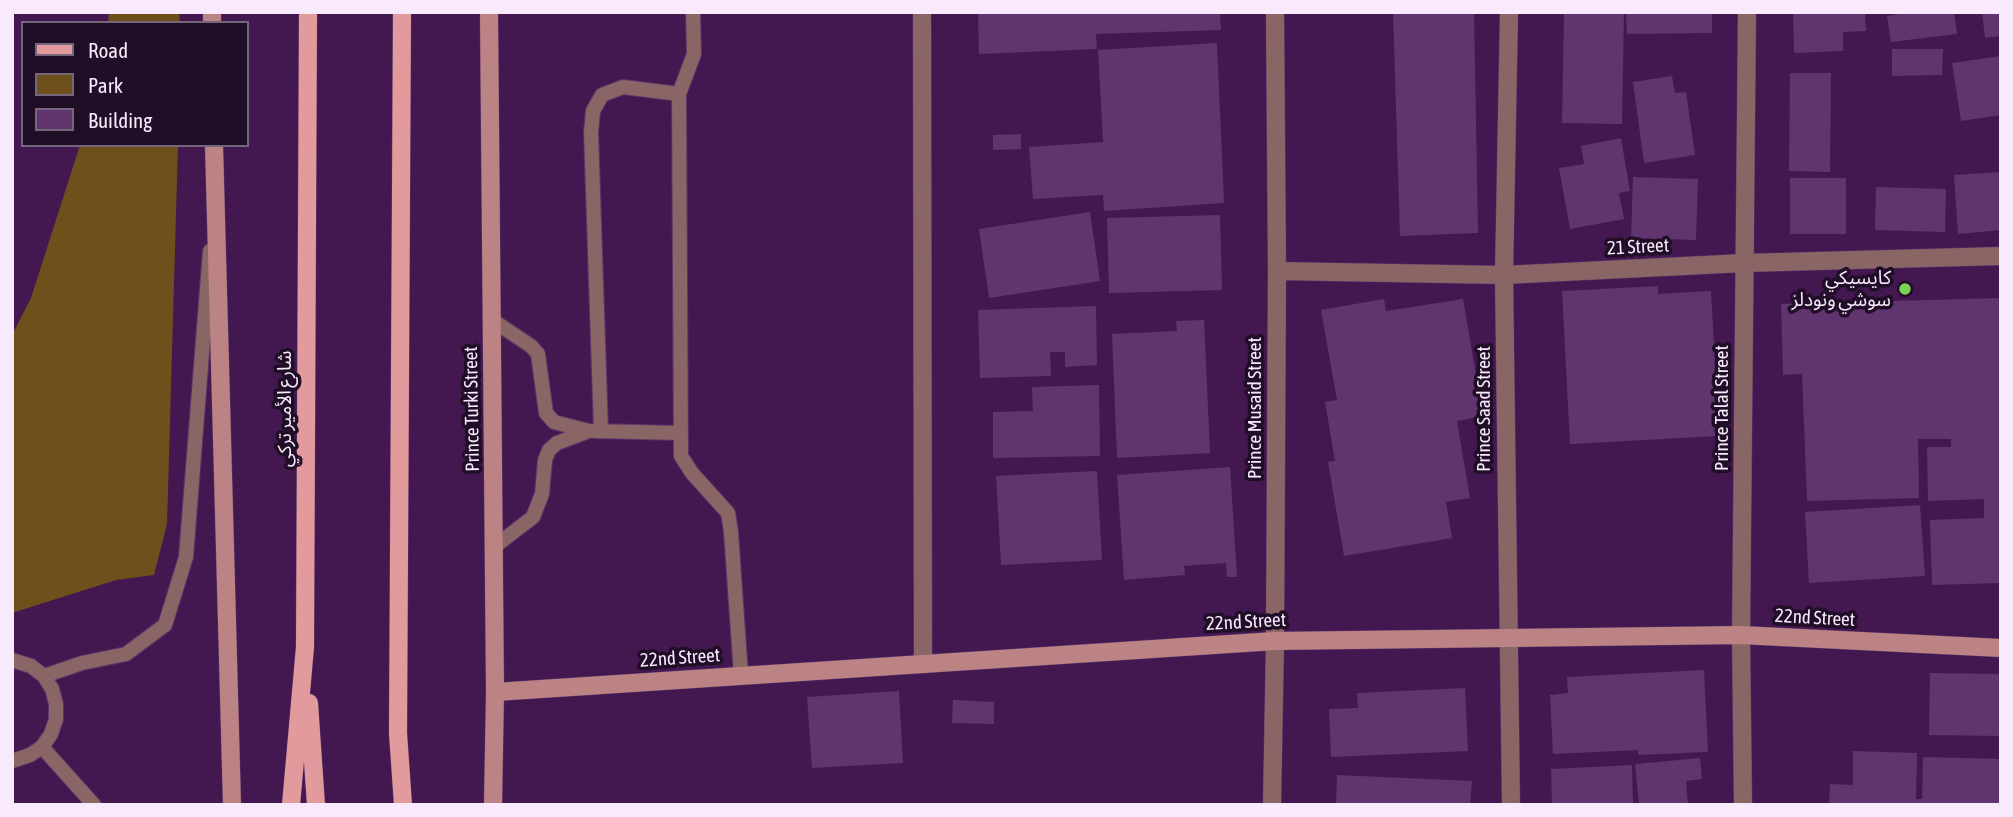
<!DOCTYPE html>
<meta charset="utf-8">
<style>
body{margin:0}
#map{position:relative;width:2013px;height:817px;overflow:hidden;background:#431851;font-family:"Asap Condensed",sans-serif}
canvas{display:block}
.frame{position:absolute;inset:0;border:14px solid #f8e9fd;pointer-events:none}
.legend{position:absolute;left:21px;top:21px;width:228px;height:126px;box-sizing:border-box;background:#200e26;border:2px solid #76667c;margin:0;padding:9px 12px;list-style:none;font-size:21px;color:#f8e9fd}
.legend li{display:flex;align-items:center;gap:14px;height:35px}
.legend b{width:35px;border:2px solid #76667c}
</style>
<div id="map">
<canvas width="2013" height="817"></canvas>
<div class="frame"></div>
<ul class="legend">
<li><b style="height:9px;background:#e39a9c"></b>Road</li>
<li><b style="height:19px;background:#6e501d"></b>Park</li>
<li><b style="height:19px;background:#60346e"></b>Building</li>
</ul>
</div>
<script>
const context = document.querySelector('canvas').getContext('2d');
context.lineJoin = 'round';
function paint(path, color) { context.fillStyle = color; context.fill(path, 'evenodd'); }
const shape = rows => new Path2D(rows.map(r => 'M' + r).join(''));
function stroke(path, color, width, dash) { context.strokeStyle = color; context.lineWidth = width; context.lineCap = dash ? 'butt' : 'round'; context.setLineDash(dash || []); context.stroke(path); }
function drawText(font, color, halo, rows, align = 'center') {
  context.font = font + ' "Asap Condensed","Noto Sans Arabic",sans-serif'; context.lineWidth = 7; context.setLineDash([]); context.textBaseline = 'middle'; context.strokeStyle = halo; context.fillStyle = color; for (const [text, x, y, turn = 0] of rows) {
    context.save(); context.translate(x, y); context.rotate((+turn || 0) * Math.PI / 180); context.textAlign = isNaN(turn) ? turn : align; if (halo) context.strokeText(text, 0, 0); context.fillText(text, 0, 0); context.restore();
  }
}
const green = shape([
 [109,12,179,12,180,23,108,23],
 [80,145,178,145,167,524,154,575,116,580,12,613,12,335,31,298]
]);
const building = shape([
 [978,12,1220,12,1221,30,1096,34,1097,49,979,54],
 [1393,12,1474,12,1478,233,1400,236],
 [1564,12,1624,12,1622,124,1562,123],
 [1626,12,1712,12,1712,33,1627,34],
 [1793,12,1865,12,1866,31,1843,32,1843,51,1794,53],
 [1912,12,1954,12,1957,34,1891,42,1887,16],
 [1982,12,2001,12,2001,36,1985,38],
 [1217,43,1224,203,1104,211,1103,195,1033,199,1029,147,1103,142,1098,50],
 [1892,49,1943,49,1942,75,1892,76],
 [2001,56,2001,115,1961,121,1952,63],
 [1790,73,1831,73,1830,172,1789,171],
 [1672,76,1675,93,1686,92,1695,155,1644,163,1633,82],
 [1021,134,1021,149,993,150,993,135],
 [1621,138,1630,191,1619,193,1624,219,1570,229,1559,168,1584,164,1581,146],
 [2001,172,2001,230,1958,234,1954,175],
 [1633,177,1698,179,1696,240,1631,238],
 [1790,178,1846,178,1846,234,1790,234],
 [1876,187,1946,189,1945,232,1875,230],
 [1090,212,1100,281,989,298,979,229],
 [1220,215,1222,290,1109,293,1107,218],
 [1658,286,1658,294,1711,291,1719,436,1570,444,1562,291],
 [2001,298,2001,583,1932,585,1930,520,1984,518,1984,499,1928,501,1927,447,1951,447,1951,439,1918,439,1919,498,1807,501,1802,374,1783,375,1781,304],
 [1384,299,1386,311,1463,299,1483,416,1457,421,1470,498,1446,502,1452,538,1344,556,1328,462,1335,461,1325,402,1337,400,1321,310],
 [1096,306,1097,365,1065,367,1065,352,1050,352,1051,376,980,378,978,310],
 [1204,320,1210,453,1117,458,1112,334,1177,331,1176,321],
 [1099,385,1100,456,993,458,993,412,1033,411,1032,387],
 [1230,467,1237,577,1227,577,1226,563,1184,566,1185,575,1124,580,1117,475],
 [1097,471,1102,560,1001,565,996,476],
 [1920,505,1925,576,1809,583,1805,512],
 [1704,670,1708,752,1638,755,1638,750,1553,754,1550,695,1568,693,1567,677],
 [1930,673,2001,674,2001,736,1929,735],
 [1465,688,1468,751,1331,757,1329,709,1358,708,1357,693],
 [899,691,903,763,812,768,807,697],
 [953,700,994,702,994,724,952,723],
 [1853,751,1917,753,1916,799,1922,799,1923,757,2001,759,2001,805,1829,805,1830,784,1853,785],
 [1700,758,1702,779,1686,781,1688,805,1639,805,1635,764],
 [1632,765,1633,805,1552,805,1551,769],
 [1337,775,1472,781,1470,805,1336,805]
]);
const lane = shape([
 [693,12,694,54,679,94,681,456,692,473,728,513,731,532,741,675],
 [492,320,531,346,538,354,546,413,554,422,589,431,557,443,549,450,545,460,542,494,533,517,494,547],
 [594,431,680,433],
 [601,431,591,132,593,111,602,95,623,87,679,94],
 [12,660,31,666,44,676,52,689,56,704,56,719,51,734,42,747,30,755,12,761],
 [44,676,82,663,126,654,165,625,186,557,210,251],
 [42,747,94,805]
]);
const street = shape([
 [922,12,923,664],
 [1509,12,1504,275,1511,805],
 [1277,271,1504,275,1744,263,2001,256],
 [1272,805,1275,641,1277,271,1275,12],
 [1743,805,1741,635,1747,12]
]);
const secondary = shape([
 [212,12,212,23],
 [489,12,495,692,493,805],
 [214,145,232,805],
 [495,692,1275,641,1741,635,2001,648]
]);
const primary = shape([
 [402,12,398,733,403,805],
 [309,703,316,805],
 [291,805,305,647,308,12]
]);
const markers = [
 [1905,289,7,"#7bd156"]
];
const streetNames = [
 ["21 Street",1638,247,-3],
 ["Prince Musaid Street",1255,408,-90],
 ["Prince Talal Street",1722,408,-90],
 ["شارع الأمير تركي",285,409,-90],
 ["Prince Turki Street",472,409,-91],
 ["Prince Saad Street",1484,409,-90],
 ["22nd Street",1815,618,3],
 ["22nd Street",1246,622,-3],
 ["22nd Street",680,658,-4]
];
const poiNames = [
 ["كايسيكي",1891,278],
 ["سوشي ونودلز",1891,300]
];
paint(green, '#6e501d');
paint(building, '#60346e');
stroke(lane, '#5c3569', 16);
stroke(street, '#5c3569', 19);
stroke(secondary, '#5c3569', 19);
stroke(primary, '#5c3569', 19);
stroke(lane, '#896566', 14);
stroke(street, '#896566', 18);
stroke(secondary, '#bc8384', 18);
stroke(primary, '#e39a9c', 18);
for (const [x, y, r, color] of markers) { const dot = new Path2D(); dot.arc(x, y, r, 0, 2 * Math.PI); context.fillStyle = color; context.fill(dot); stroke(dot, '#200e26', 2.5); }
drawText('19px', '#f8e9fd', '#200e26', streetNames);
drawText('19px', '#f8e9fd', '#200e26', poiNames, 'right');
</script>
